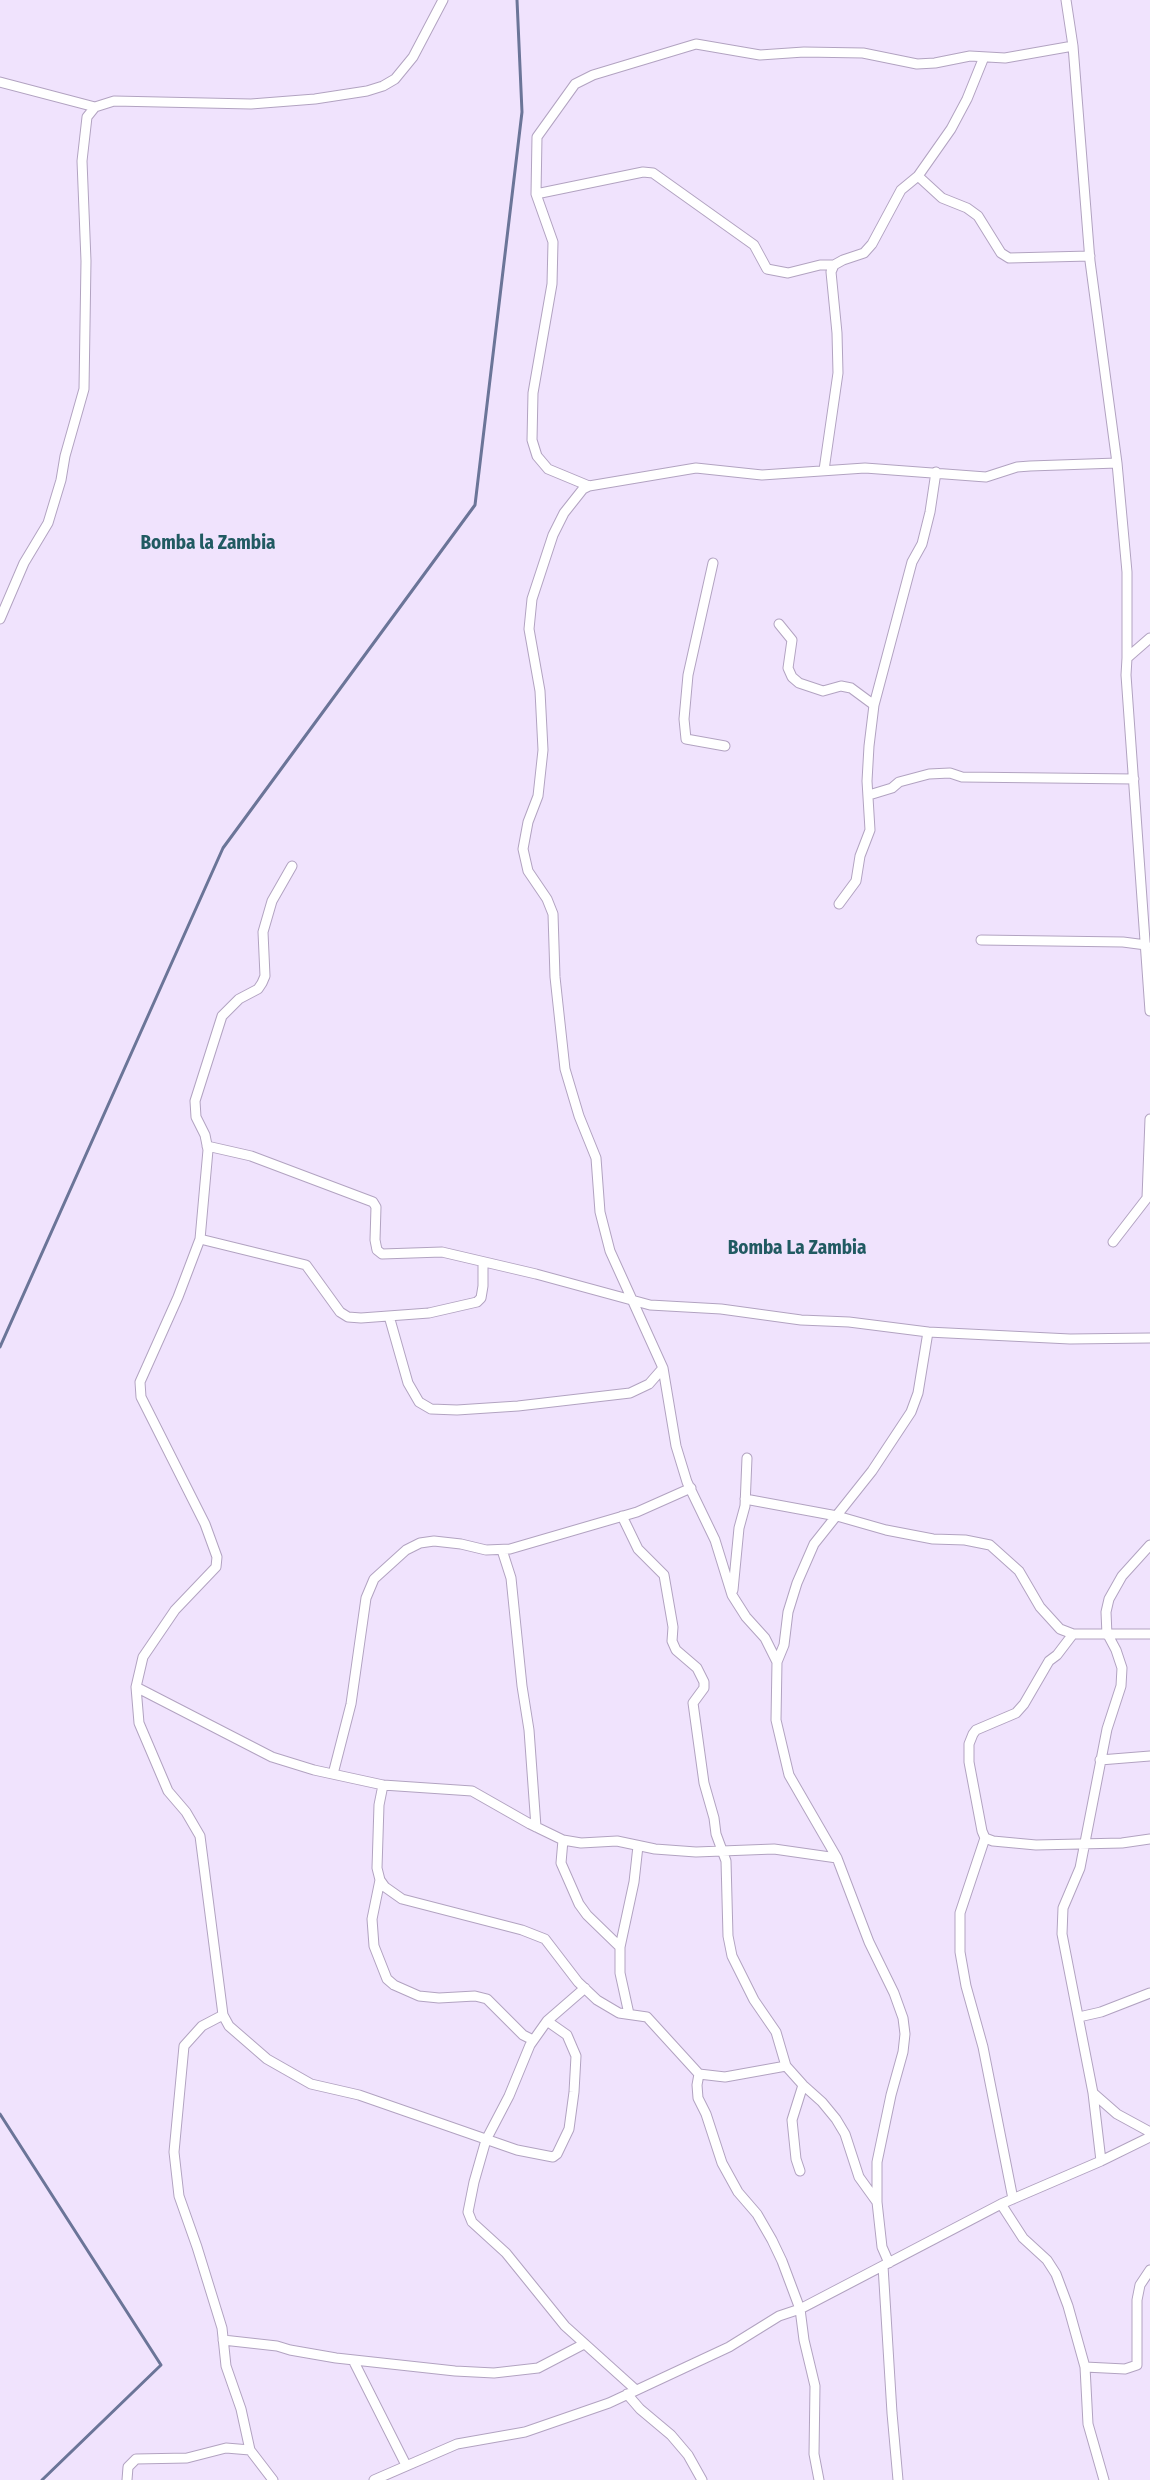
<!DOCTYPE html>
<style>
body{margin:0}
canvas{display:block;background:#f0e3fd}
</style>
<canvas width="1150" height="2480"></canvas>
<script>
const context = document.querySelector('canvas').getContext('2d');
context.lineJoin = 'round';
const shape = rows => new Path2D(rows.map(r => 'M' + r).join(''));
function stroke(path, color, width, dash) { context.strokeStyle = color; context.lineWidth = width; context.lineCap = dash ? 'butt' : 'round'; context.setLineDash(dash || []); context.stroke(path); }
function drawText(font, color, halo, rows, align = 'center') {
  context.font = font + ' "Fira Sans Condensed",sans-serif'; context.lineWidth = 5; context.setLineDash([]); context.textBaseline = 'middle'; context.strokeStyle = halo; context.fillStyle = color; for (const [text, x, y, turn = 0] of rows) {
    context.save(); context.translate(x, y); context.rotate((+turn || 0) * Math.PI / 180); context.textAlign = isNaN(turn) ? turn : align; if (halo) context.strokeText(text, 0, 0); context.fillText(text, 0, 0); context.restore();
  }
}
const stream = shape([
 [0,1347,223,848,475,505,522,112,517,0],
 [0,2114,161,2365,42,2480]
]);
const minor = shape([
 [1066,0,1073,46,1090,261,1117,463,1127,572,1127,658],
 [0,82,95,107],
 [918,176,942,198,967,208,978,216,1001,253,1009,258,1090,256],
 [536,194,643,172,653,173,754,245,767,269,788,273,820,265,834,265],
 [824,470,838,373,837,333,831,272,834,265,843,260,864,253,872,244,901,190,918,176,951,129,967,99,984,57],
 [589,486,548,469,537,456,532,440,533,393,552,284,553,242,536,194,537,137,575,84,593,75,696,44,760,55,804,52,863,53,917,64,935,63,970,56,1005,58,1073,46],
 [713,563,688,675,684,719,686,739,725,746],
 [0,619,24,563,48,523,61,480,65,456,84,389,86,261,82,161,87,117,95,107,114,101,251,104,315,99,367,91,383,86,395,79,413,57,443,0],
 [779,624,792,640,788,668,792,677,799,683,823,691,841,686,851,688,874,705],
 [1150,638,1127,658,1126,675,1150,1011],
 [869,795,892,788,899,782,929,774,950,773,962,777,1134,779],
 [292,866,272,901,263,932,265,976,262,983,258,989,239,999,222,1016,195,1101,196,1117,205,1135,208,1150,200,1239,178,1297,140,1382,141,1397,205,1524,217,1557,216,1567,175,1610,143,1657,136,1687,139,1723,168,1791,186,1812,200,1836,223,2015,229,2026,267,2059,311,2084,359,2095,517,2150,553,2157,557,2154,569,2129,574,2092,576,2056,567,2035,547,2021],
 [839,904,856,881,860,856,870,830,867,781,869,746,874,705,912,562,922,544,930,512,936,472],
 [981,940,1123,942,1146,945],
 [207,1146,251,1156,373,1202,376,1207,375,1240,377,1250,382,1254,442,1252,536,1274,650,1305,721,1309,801,1320,849,1322,928,1332,1070,1339,1150,1338],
 [200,1239,306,1265,340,1312,348,1317,361,1318,429,1313,477,1302,481,1298,483,1286,483,1262],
 [1113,1242,1147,1198,1150,1119],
 [389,1316,408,1383,419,1402,431,1409,457,1410,518,1406,630,1393,649,1384,663,1368],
 [745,1499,837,1516,886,1530,933,1539,965,1540,990,1545,1019,1571,1040,1607,1060,1629,1073,1634,1150,1634],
 [622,1516,638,1549,664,1575,673,1627,672,1641,676,1650,697,1668,704,1682,704,1688,693,1703,704,1783,714,1818,716,1834,726,1861,728,1936,732,1956,754,2000,776,2032,786,2066,803,2085,822,2102,836,2119,845,2134,859,2177,877,2202],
 [502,1550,511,1578,522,1686,529,1730,536,1827],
 [733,1590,739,1528,745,1506,747,1458],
 [1073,1634,1057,1655,1049,1661,1024,1704,1016,1713,976,1730,973,1734,969,1744,969,1762,982,1831,985,1838,993,1841,1036,1845,1122,1843,1150,1839],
 [1107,1635,1106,1612,1109,1599,1122,1576,1150,1545],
 [777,1662,784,1645,788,1612,797,1583,814,1544,872,1471,911,1412,918,1393,928,1332],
 [136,1687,272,1757,314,1770,383,1785,472,1791,530,1824,563,1840,581,1843,617,1841,655,1849,696,1852,774,1849,837,1858],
 [1100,1760,1150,1756],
 [333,1774,351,1704,366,1598,374,1579,406,1550,420,1543,434,1541,461,1544,486,1550,510,1549,637,1512,691,1488],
 [383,1785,379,1805,377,1868,380,1880,385,1887,402,1899,522,1930,545,1939,578,1982,597,2000,619,2013,647,2017,699,2074,725,2077,786,2066],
 [985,1838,960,1913,960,1952,966,1986,983,2047,1013,2199],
 [563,1840,561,1863,579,1904,587,1915,620,1947],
 [380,1880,372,1919,374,1946,387,1979,394,1985,419,1996,439,1998,475,1996,487,1999,523,2035,533,2040],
 [585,1988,547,2021,530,2045,509,2096,486,2140,474,2182,468,2212,472,2222,506,2253,565,2326,636,2390],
 [629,2014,620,1973,620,1947,634,1882,638,1846],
 [223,2015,202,2026,184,2046,174,2152,179,2196,197,2247,222,2328,226,2366,241,2409,250,2450],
 [1079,2017,1101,2012,1150,1993],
 [699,2074,697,2085,698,2098,706,2114,722,2163,738,2192,757,2214,772,2240,782,2261,800,2309,804,2340,815,2386,814,2454,819,2480],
 [1093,2093,1117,2114,1150,2132],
 [1101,2161,1093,2093,1062,1934,1063,1908,1080,1868,1107,1729,1121,1686,1122,1668,1116,1650,1108,1635],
 [800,2171,796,2159,792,2120,803,2085],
 [1001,2204,1023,2238,1047,2260,1056,2274,1068,2306,1085,2367,1088,2424,1104,2480],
 [889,2263,882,2247,877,2202,877,2162,891,2095,903,2052,905,2034,903,2018,894,1993,869,1942,837,1858,789,1775,776,1720,777,1662,765,1638,746,1617,732,1595,715,1540,687,1482,676,1446,663,1368,610,1251,600,1212,596,1158,579,1116,565,1069,555,977,553,914,547,899,528,871,523,849,528,822,538,796,543,750,540,691,529,629,532,599,553,535,564,513,583,489,589,486,696,468,762,475,865,468,986,477,1017,467,1030,466,1117,463],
 [883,2266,892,2413,898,2480],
 [223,2340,277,2346,290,2350,336,2358,455,2371,494,2373,538,2368,584,2344],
 [353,2360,406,2465],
 [1085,2367,1125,2369,1137,2365,1137,2300,1140,2285,1150,2270],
 [627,2394,640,2409,671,2435,688,2455,702,2480],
 [127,2480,128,2467,136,2459,187,2458,226,2448,250,2450,273,2480],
 [374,2480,457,2444,525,2432,609,2403,729,2347,779,2316,800,2309,1001,2204,1101,2161,1150,2137]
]);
const quarterNames = [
 ["Bomba la Zambia",208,544],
 ["Bomba La Zambia",797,1249]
];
stroke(stream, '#6b7598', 3);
stroke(minor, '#b2a3c1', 11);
stroke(minor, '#fff', 9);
drawText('bold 19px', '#215a62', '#f0e3fd', quarterNames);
</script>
